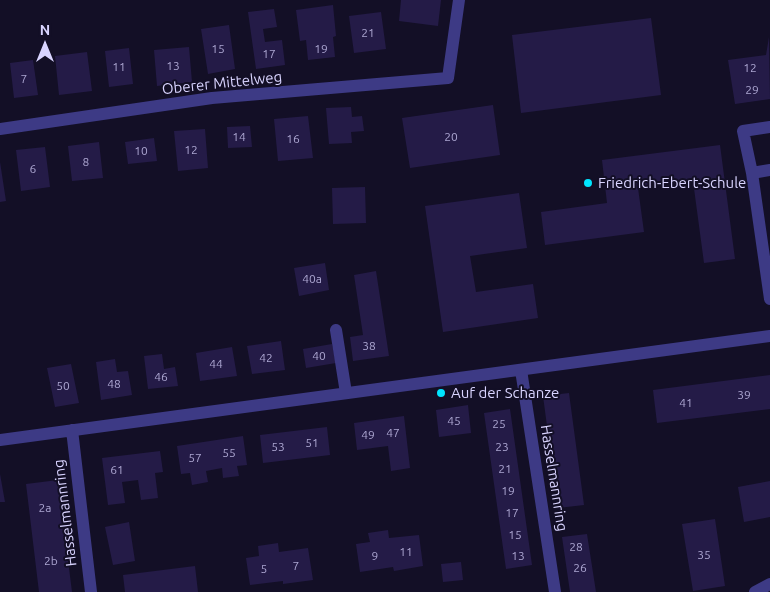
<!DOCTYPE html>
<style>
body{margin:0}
#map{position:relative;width:770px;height:592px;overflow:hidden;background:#130f26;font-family:Ubuntu,sans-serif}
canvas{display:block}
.north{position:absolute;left:20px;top:20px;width:50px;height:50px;-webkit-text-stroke:4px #130f26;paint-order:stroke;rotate:0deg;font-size:14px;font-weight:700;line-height:20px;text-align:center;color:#d9d4ff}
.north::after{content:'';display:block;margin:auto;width:18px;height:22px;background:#d9d4ff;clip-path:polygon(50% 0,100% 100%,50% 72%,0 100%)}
</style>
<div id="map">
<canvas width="770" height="592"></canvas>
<div class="north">N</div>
</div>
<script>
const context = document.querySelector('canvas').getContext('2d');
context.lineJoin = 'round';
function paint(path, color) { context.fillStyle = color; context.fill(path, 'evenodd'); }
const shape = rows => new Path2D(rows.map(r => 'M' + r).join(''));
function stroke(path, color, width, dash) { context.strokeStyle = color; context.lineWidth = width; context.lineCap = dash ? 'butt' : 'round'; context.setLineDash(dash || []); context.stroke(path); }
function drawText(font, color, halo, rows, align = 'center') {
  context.font = font + ' Ubuntu,sans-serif'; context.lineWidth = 4; context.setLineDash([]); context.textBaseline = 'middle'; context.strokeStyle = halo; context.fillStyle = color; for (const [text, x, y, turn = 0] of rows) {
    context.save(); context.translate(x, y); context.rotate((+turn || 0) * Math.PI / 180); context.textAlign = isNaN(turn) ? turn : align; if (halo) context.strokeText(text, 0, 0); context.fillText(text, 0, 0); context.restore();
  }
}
const building = shape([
 [401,0,441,0,438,26,399,21],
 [333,5,336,36,333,37,335,57,308,60,306,40,300,41,296,10],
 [274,9,277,27,263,29,265,42,282,40,285,65,256,69,248,12],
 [381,12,386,49,354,53,349,16],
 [651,18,661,95,521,113,512,35],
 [229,25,235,69,208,74,201,29],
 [769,37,770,99,735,104,728,60,766,55],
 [189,47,192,82,157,86,154,50],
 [129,48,133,84,109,87,105,51],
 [87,52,92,91,59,95,55,56],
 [33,60,38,95,14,98,10,63],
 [493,105,500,155,410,168,402,118],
 [351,107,352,117,362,116,364,131,351,132,352,143,329,144,326,108],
 [308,116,313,158,278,161,274,119],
 [250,126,252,147,228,148,227,127],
 [205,129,208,168,178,171,174,131],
 [154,138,157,161,128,164,125,142],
 [99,142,103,178,72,181,68,146],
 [720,145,735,259,704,263,693,181,638,188,644,232,545,245,541,212,607,203,602,160],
 [45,147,50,187,21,191,16,150],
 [0,162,6,201,0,202],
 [365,187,366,223,333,224,332,188],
 [519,193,527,248,470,256,476,292,533,284,538,318,443,332,425,206],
 [325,263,329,290,299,296,294,268],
 [376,271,389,356,353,361,350,337,363,335,354,275],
 [281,341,285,370,252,374,247,346],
 [332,344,336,363,306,368,303,349],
 [232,347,237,376,200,381,196,353],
 [162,354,164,369,175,367,178,386,148,389,144,356],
 [115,359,117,372,128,371,132,395,101,400,96,362],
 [71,364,79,403,55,407,47,368],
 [770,375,770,409,657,423,653,390],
 [569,393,584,505,558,508,543,396],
 [468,405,471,433,439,437,436,410],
 [510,409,532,565,506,569,484,413],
 [404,416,410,468,391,471,388,446,357,450,354,423],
 [327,427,330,455,263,463,260,435],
 [243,436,247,465,237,466,239,476,223,478,222,468,206,471,208,482,192,485,190,473,181,474,177,446],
 [160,451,163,472,155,473,158,498,141,500,138,480,122,482,125,503,108,505,102,458],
 [0,474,5,502,0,502],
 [58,480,72,592,39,592,26,484],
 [770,481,770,517,744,522,738,487],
 [715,519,725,586,693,591,682,524],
 [129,522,135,561,113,565,105,527],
 [388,530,389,538,419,535,423,566,394,571,393,567,360,572,356,544,370,542,368,533],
 [587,534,596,592,570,592,562,537],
 [278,543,279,552,308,548,313,580,283,584,283,581,250,585,246,558,259,556,258,546],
 [461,562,463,580,443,582,441,564],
 [195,566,198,592,125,592,123,575]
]);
const minor = shape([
 [770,127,743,131,752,173,770,299],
 [0,129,212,98,448,78,459,0],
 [752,173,770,170],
 [336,330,346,393],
 [521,370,555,592],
 [72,430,91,592],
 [0,440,770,336],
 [755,592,770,584]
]);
const markers = [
 [588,183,5,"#00e5ff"],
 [441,393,5,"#00e5ff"]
];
const numberNames = [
 ["21",368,33],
 ["15",218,49],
 ["19",321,49],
 ["17",269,54],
 ["13",173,66],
 ["11",119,67],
 ["12",750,68],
 ["7",24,79],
 ["29",752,90],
 ["14",239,137],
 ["20",451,137],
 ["16",293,139],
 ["12",191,150],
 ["10",141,151],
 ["8",86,162],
 ["6",33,169],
 ["40a",312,279],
 ["38",369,346],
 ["40",319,356],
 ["42",266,358],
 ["44",216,364],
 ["46",161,377],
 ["48",114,384],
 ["50",63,386],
 ["39",744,395],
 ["41",686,403],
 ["45",454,421],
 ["25",499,424],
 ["47",393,433],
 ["49",368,435],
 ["51",312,443],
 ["53",278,447],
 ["23",502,447],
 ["55",229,453],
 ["57",195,458],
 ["21",505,469],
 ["61",117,470],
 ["19",508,491],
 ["2a",45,508],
 ["17",512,513],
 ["15",515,535],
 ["28",576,547],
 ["11",406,552],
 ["35",704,555],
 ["9",375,556],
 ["13",518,556],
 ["2b",51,561],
 ["7",296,566],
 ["26",580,568],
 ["5",264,569]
];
const streetNames = [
 ["Oberer Mittelweg",222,83,-6],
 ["Hasselmannring",554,478,81],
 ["Hasselmannring",65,513,-97]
];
const poiNames = [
 ["Friedrich-Ebert-Schule",598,183],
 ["Auf der Schanze",451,393]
];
paint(building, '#241b47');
stroke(minor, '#3d3a85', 12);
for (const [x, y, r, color] of markers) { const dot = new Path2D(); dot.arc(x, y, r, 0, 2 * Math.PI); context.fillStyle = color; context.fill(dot); stroke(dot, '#130f26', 2); }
drawText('12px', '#aca6d1', null, numberNames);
drawText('15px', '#d9d4ff', '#130f26', streetNames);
drawText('15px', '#d9d4ff', '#130f26', poiNames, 'left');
</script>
